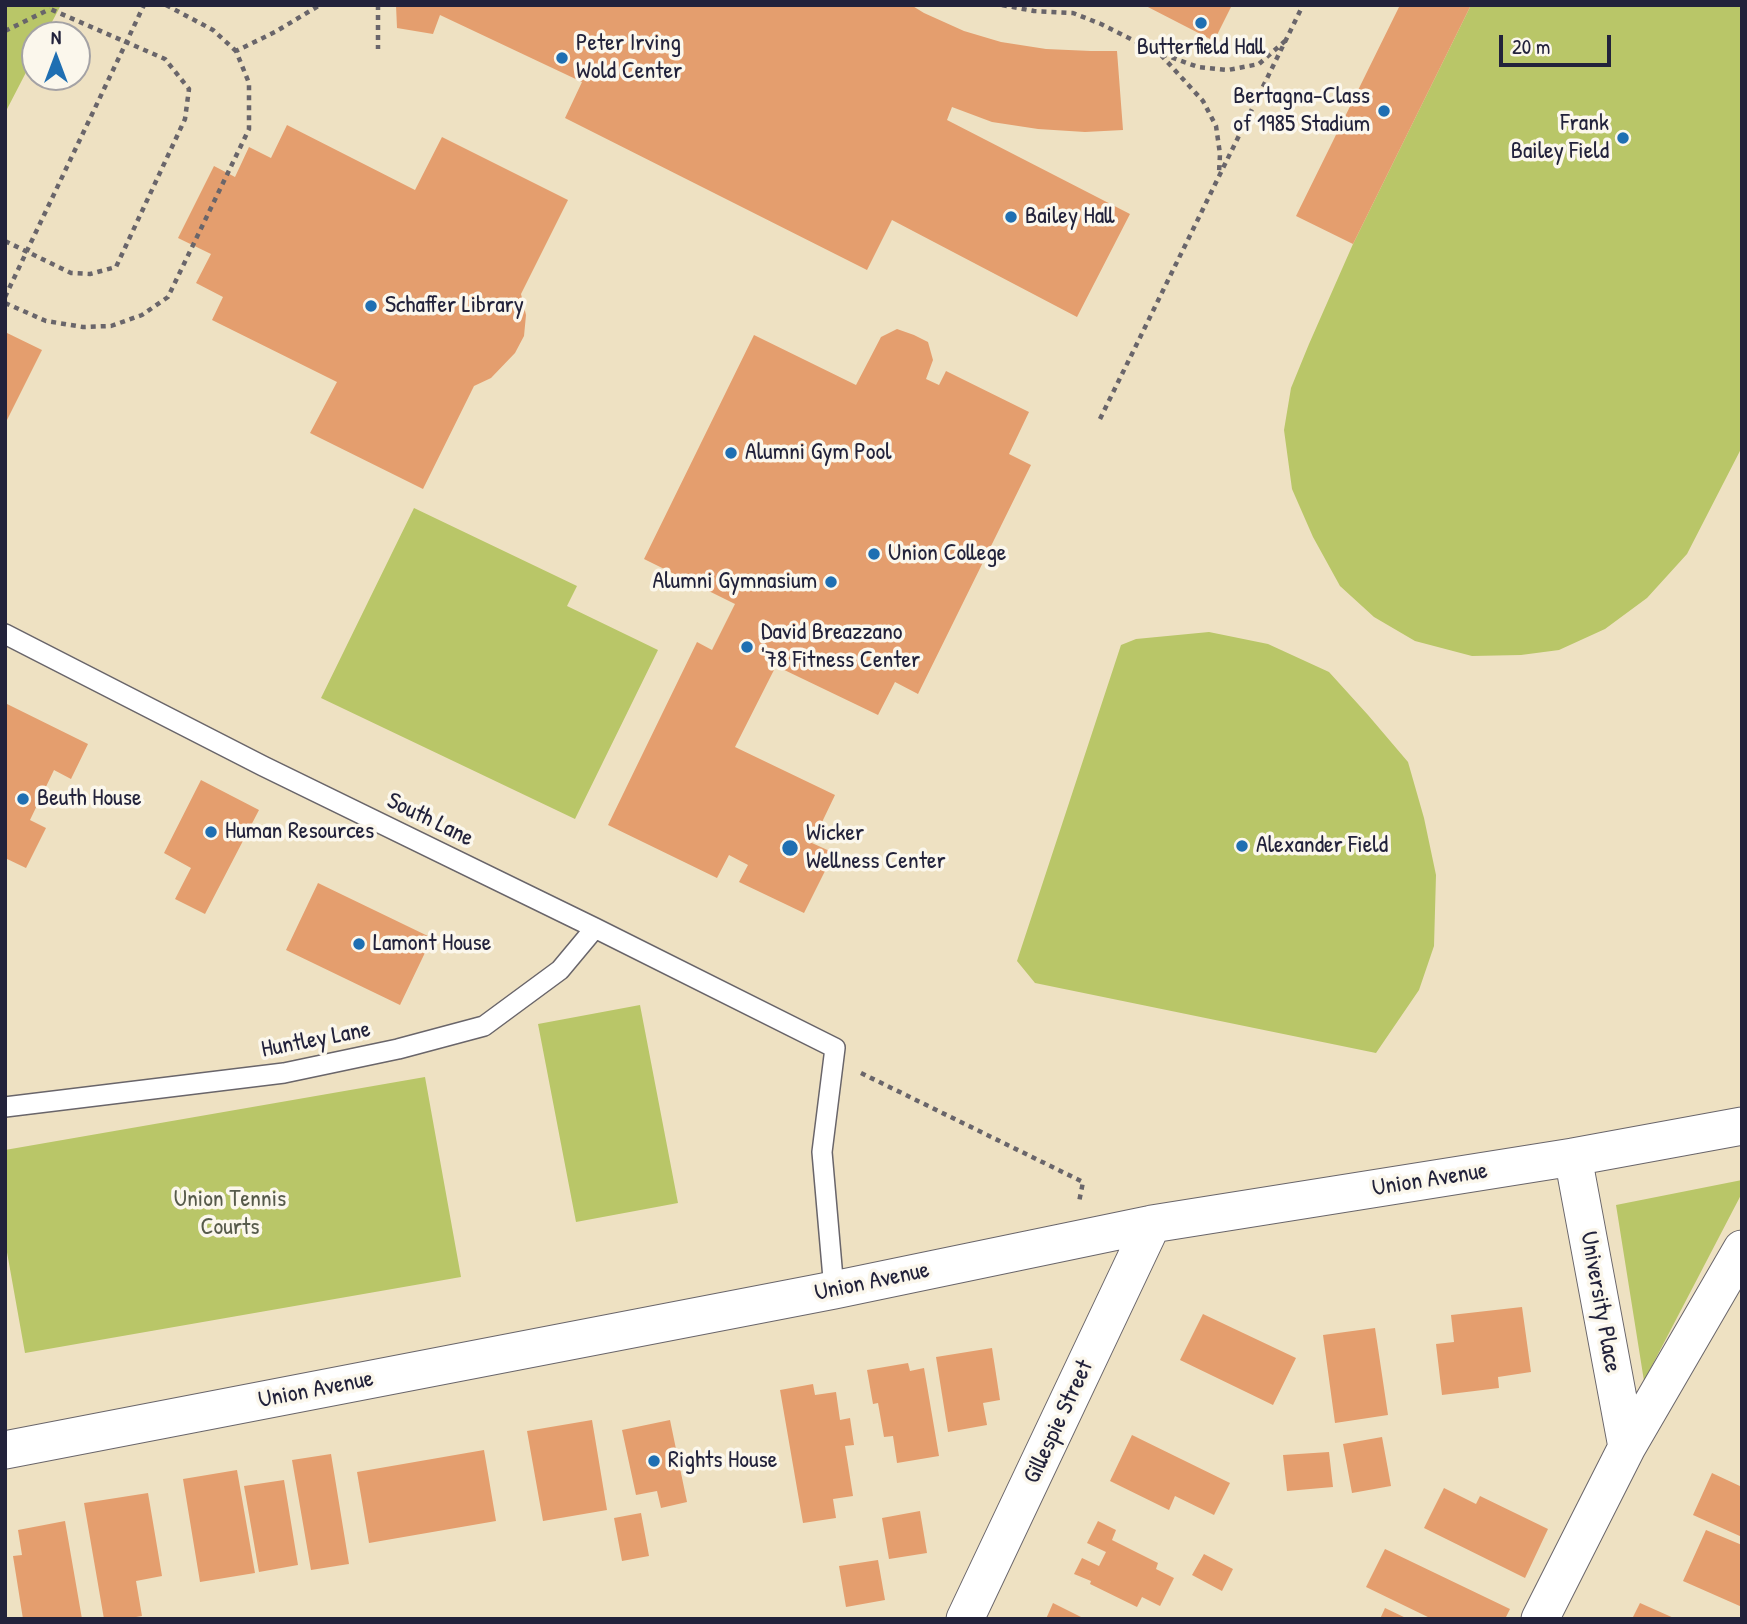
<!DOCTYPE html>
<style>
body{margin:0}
#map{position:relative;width:1747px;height:1624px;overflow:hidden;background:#eee1c2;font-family:"Patrick Hand",sans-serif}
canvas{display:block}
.frame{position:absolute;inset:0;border:7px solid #22223b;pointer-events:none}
.north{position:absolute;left:21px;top:21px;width:70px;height:70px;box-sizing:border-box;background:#fbf7ec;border:2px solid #a4a2a5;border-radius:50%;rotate:0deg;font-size:19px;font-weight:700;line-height:28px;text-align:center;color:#22223b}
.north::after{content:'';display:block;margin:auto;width:24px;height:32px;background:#1f6fb2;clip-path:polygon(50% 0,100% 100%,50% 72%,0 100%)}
.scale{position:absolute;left:1499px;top:35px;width:112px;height:32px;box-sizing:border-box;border:4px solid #22223b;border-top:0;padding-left:9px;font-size:21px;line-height:24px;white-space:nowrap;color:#22223b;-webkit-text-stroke:5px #fbf7ec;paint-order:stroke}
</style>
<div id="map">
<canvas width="1747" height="1624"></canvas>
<div class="frame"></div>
<div class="north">N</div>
<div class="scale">20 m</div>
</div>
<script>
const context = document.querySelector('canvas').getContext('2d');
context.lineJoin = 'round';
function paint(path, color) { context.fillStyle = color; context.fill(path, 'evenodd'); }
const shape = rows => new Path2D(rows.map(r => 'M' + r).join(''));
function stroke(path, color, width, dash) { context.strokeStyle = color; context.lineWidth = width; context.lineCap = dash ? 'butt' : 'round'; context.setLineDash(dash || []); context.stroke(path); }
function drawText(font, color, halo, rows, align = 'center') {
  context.font = font + ' "Patrick Hand",sans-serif'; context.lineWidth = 7; context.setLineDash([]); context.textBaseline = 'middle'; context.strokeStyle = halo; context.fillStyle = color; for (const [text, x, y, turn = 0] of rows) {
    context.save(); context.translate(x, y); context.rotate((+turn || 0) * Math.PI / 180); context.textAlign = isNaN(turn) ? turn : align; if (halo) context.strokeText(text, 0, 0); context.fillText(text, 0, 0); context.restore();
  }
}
const green = shape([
 [5,5,61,5,45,35,35,35,35,55,5,113],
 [1471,5,1742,5,1742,447,1687,554,1647,598,1605,629,1559,650,1521,655,1472,656,1415,641,1374,617,1340,586,1313,537,1292,489,1284,430,1291,388,1309,344,1353,244],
 [414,508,577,586,567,606,658,650,575,819,321,698],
 [1209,632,1268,644,1329,672,1368,715,1408,762,1424,818,1436,875,1434,946,1419,990,1376,1053,1035,983,1017,961,1121,645,1136,639],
 [640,1005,678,1203,576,1222,538,1024],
 [425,1077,461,1277,25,1353,5,1241,5,1150],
 [1742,1180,1742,1193,1644,1381,1616,1205]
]);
const building = shape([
 [396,5,911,5,924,13,964,31,1001,42,1046,49,1091,51,1117,51,1123,130,1085,132,1038,129,992,122,952,107,947,120,1130,214,1077,317,892,220,867,270,565,118,582,82,440,15,433,34,397,28],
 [1144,5,1232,5,1214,41],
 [1400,5,1471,5,1353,244,1296,216],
 [287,125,415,190,442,137,568,200,521,294,526,315,524,336,515,353,491,378,474,386,423,489,310,433,337,382,212,320,223,297,196,283,211,254,178,238,214,166,235,177,249,147,271,158],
 [897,329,914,335,928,342,933,360,926,379,939,385,946,371,1029,412,1009,454,1031,465,918,694,895,682,878,715,776,666,735,747,835,795,812,843,834,853,804,913,739,882,748,865,729,855,717,878,608,825,697,642,712,650,735,604,644,559,754,335,856,385,881,337],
 [5,332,42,350,5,424],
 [5,703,88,744,71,779,54,770,30,820,46,828,26,868,5,858],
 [201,780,259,810,205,914,175,899,191,868,164,853],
 [318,883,432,938,400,1005,286,950],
 [1522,1307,1531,1372,1498,1377,1499,1388,1442,1395,1436,1344,1454,1342,1451,1315],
 [1203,1314,1296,1358,1273,1405,1180,1360],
 [1375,1328,1388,1415,1335,1423,1323,1335],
 [992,1348,1000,1400,983,1403,987,1425,948,1432,936,1357],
 [908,1363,910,1371,924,1368,939,1456,897,1463,893,1436,884,1437,878,1403,873,1404,867,1370],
 [813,1384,815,1395,836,1392,840,1420,850,1418,854,1445,845,1446,853,1496,833,1499,836,1518,803,1523,780,1390],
 [592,1420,607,1510,543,1521,527,1431],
 [670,1420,687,1502,661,1508,657,1491,636,1495,622,1430],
 [1132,1435,1230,1483,1214,1515,1175,1496,1169,1510,1110,1481],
 [1382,1437,1391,1486,1352,1493,1343,1444],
 [484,1450,496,1521,369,1543,357,1472],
 [1329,1452,1333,1487,1287,1491,1283,1455],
 [331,1454,349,1564,311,1570,292,1460],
 [237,1470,255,1573,200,1582,183,1479],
 [1712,1473,1742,1487,1742,1537,1693,1515],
 [284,1480,298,1565,259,1572,244,1486],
 [1444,1488,1476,1504,1480,1496,1548,1529,1525,1578,1424,1528],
 [148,1493,162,1576,136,1581,142,1616,124,1619,104,1619,84,1503],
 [920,1511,927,1553,889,1559,882,1518],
 [641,1513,649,1556,622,1561,614,1518],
 [65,1521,82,1619,23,1619,13,1556,22,1555,18,1530],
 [1098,1521,1116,1530,1112,1540,1158,1563,1156,1569,1174,1578,1160,1606,1142,1597,1137,1607,1090,1584,1091,1581,1074,1574,1082,1558,1099,1566,1106,1552,1087,1543],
 [1706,1530,1742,1545,1742,1607,1683,1581],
 [1385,1549,1510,1609,1505,1619,1432,1619,1366,1587],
 [1204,1554,1233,1569,1222,1591,1192,1575],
 [878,1560,885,1600,846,1607,839,1566],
 [1053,1603,1085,1619,1046,1619],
 [1640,1603,1676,1619,1632,1619],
 [1385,1608,1408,1619,1380,1619]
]);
const path = shape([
 [166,5,213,30,236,51],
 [378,5,378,49],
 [1002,5,1034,11,1073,13,1101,24,1157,52,1198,67,1228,70,1259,64,1285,41],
 [5,31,50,9],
 [1161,55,1203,101,1216,126,1220,154,1219,173],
 [5,241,71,273,90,274,116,267,185,119,189,89,165,59,50,9,50,5],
 [5,297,144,5],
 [5,303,46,321,83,327,111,326,142,315,168,297,249,129,249,83,236,51,275,32,320,5],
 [1100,419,1303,5],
 [861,1073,1083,1182,1079,1202]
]);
const lane = shape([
 [5,634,263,766,595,928,835,1048,822,1152,834,1290],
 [5,1107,284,1073,398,1049,484,1026,560,970,595,928]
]);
const street = shape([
 [1573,1157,1627,1447],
 [5,1450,834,1290,1152,1224,1573,1157,1742,1126],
 [965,1619,1152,1224],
 [1540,1619,1627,1447,1742,1249]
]);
const markers = [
 [1201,23,7,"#1f6fb2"],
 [562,58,7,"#1f6fb2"],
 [1384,111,7,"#1f6fb2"],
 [1623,138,7,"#1f6fb2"],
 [1011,217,7,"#1f6fb2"],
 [371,306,7,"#1f6fb2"],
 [731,453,7,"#1f6fb2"],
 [874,554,7,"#1f6fb2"],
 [831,582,7,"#1f6fb2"],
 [747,647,7,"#1f6fb2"],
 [23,799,7,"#1f6fb2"],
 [211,832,7,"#1f6fb2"],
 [1242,846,7,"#1f6fb2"],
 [790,848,9,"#1f6fb2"],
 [359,944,7,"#1f6fb2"],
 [654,1461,7,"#1f6fb2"]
];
const poiNames = [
 ["Peter Irving",576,44],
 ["Wold Center",576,72],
 ["Butterfield Hall",1201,48,"center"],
 ["Bertagna-Class",1370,97,"right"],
 ["of 1985 Stadium",1370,125,"right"],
 ["Frank",1609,124,"right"],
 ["Bailey Field",1609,152,"right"],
 ["Bailey Hall",1025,217],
 ["Schaffer Library",385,306],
 ["Alumni Gym Pool",745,453],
 ["Union College",888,554],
 ["Alumni Gymnasium",817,582,"right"],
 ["David Breazzano",761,633],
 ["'78 Fitness Center",761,661],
 ["Beuth House",37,799],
 ["Human Resources",225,832],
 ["Wicker",806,834],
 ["Wellness Center",806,862],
 ["Alexander Field",1256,846],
 ["Lamont House",373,944],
 ["Rights House",668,1461]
];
const streetNames = [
 ["South Lane",430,820,26],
 ["Huntley Lane",316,1040,-11],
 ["Union Avenue",1430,1180,-9],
 ["Union Avenue",872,1282,-12],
 ["University Place",1600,1302,80],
 ["Union Avenue",316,1390,-11],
 ["Gillespie Street",1059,1422,-65]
];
const parkNames = [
 ["Union Tennis",230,1200],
 ["Courts",230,1228]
];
paint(green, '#b9c668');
paint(building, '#e49e6e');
stroke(lane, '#69656a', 22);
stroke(street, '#69656a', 39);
stroke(path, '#69656a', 4.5, [5, 5]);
stroke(lane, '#fff', 19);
stroke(street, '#fff', 37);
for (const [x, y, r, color] of markers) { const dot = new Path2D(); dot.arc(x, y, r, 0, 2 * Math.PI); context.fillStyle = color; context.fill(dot); stroke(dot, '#fbf7ec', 2.5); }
drawText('24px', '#22223b', '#fbf7ec', poiNames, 'left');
drawText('24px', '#22223b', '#fbf7ec', streetNames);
drawText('24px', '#575b4b', '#fbf7ec', parkNames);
</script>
